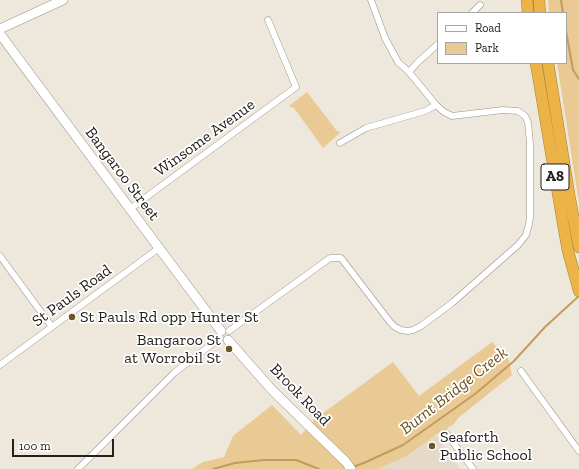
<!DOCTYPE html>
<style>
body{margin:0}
#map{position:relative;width:579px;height:469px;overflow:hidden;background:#eee7dc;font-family:"Zilla Slab",serif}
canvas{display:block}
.legend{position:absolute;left:437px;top:12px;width:130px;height:52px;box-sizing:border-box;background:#fff;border:1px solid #a7a6a4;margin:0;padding:5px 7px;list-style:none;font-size:12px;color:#22201c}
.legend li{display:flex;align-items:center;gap:8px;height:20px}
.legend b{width:20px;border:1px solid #a7a6a4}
.scale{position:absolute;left:12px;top:439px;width:102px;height:18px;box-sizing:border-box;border:2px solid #22201c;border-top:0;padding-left:5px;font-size:12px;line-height:14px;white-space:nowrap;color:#22201c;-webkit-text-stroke:3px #fff;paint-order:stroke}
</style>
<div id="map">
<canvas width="579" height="469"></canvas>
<ul class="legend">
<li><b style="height:5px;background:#fff"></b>Road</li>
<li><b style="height:11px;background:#eaca94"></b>Park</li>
</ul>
<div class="scale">100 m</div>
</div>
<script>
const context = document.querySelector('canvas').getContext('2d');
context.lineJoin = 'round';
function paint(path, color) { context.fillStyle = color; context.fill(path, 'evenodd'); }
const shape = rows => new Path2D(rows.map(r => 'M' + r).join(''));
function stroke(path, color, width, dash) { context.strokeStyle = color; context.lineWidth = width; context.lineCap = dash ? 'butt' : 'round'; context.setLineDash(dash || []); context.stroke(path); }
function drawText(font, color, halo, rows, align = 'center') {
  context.font = font + ' "Zilla Slab",serif'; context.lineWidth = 3.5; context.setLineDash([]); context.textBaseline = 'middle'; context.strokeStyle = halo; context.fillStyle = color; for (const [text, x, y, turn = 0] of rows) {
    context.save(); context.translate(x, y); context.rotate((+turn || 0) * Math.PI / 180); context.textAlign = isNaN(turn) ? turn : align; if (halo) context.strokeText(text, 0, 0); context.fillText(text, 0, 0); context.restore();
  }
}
const built = shape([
 [436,435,460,469,378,469,407,456]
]);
const green = shape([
 [548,0,579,0,579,203,557,63,566,63,566,13,549,13],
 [307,92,337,131,341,132,323,148,294,108,289,106],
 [492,342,509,360,512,375,458,418,454,424,436,435,407,456,378,469,192,469,203,462,224,457,233,436,272,405,301,435,315,419,393,362,419,396]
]);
const stream = shape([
 [561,0,563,13],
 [566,31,573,70,579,79],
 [353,467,366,462,403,445,475,394,514,361,545,327,579,296],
 [213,469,235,463,264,460,296,460,319,469]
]);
const street = shape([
 [472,13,480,5],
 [409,72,418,62,438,44],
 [340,143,366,128,425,111,436,105],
 [130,209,296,87,268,20],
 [0,256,52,327],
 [229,331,330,258,341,258,390,322,395,327,401,330,408,331,413,330,421,326,452,303,518,245,526,235,529,224,530,217,530,144,528,122,525,116,518,111,503,110,452,116,444,112,436,105,409,72,398,62,385,38,371,0],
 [0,365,159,248],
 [521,371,579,451],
 [446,433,473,469],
 [78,469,174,373,220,338]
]);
const secondary = shape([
 [2,28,63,0],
 [0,34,159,248,221,331],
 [228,340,272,390,346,462,351,469]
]);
const highway = shape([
 [527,0,528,13],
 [539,0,540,13],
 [536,63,564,229,568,251,579,291],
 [548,63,569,194,579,247]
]);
const markers = [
 [72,317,4,"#6d5425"],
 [229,349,4,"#6d5425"],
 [432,446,4,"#6d5425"]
];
const shields = [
 [555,177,28]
];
const shieldNames = [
 ["A8",555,177]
];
const streetNames = [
 ["Winsome Avenue",205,138,-36],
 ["Bangaroo Street",122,174,53],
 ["St Pauls Road",72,296,-36],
 ["Brook Road",300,395,46]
];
const poiNames = [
 ["St Pauls Rd opp Hunter St",80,317],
 ["Bangaroo St",221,340,"right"],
 ["at Worrobil St",221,358,"right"],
 ["Seaforth",440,437],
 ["Public School",440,455]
];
const waterNames = [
 ["Burnt Bridge Creek",454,391,-38]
];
paint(built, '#e5dac9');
paint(green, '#eaca94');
stroke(stream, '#c29c5c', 2);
stroke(street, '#979187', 7);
stroke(secondary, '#979187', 10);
stroke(highway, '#a58038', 12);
stroke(street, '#fff', 6);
stroke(secondary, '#fff', 9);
stroke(highway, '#ecb347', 11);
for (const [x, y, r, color] of markers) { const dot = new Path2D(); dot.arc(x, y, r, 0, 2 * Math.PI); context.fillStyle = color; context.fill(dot); stroke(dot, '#fff', 1.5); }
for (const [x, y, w] of shields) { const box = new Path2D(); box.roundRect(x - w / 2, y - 13, w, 26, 3); context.fillStyle = '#fff'; context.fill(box); stroke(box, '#22201c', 1); }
drawText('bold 15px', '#22201c', null, shieldNames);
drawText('16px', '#22201c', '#fff', streetNames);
drawText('16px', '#22201c', '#fff', poiNames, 'left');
drawText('italic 17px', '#6b501f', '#fff', waterNames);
</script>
